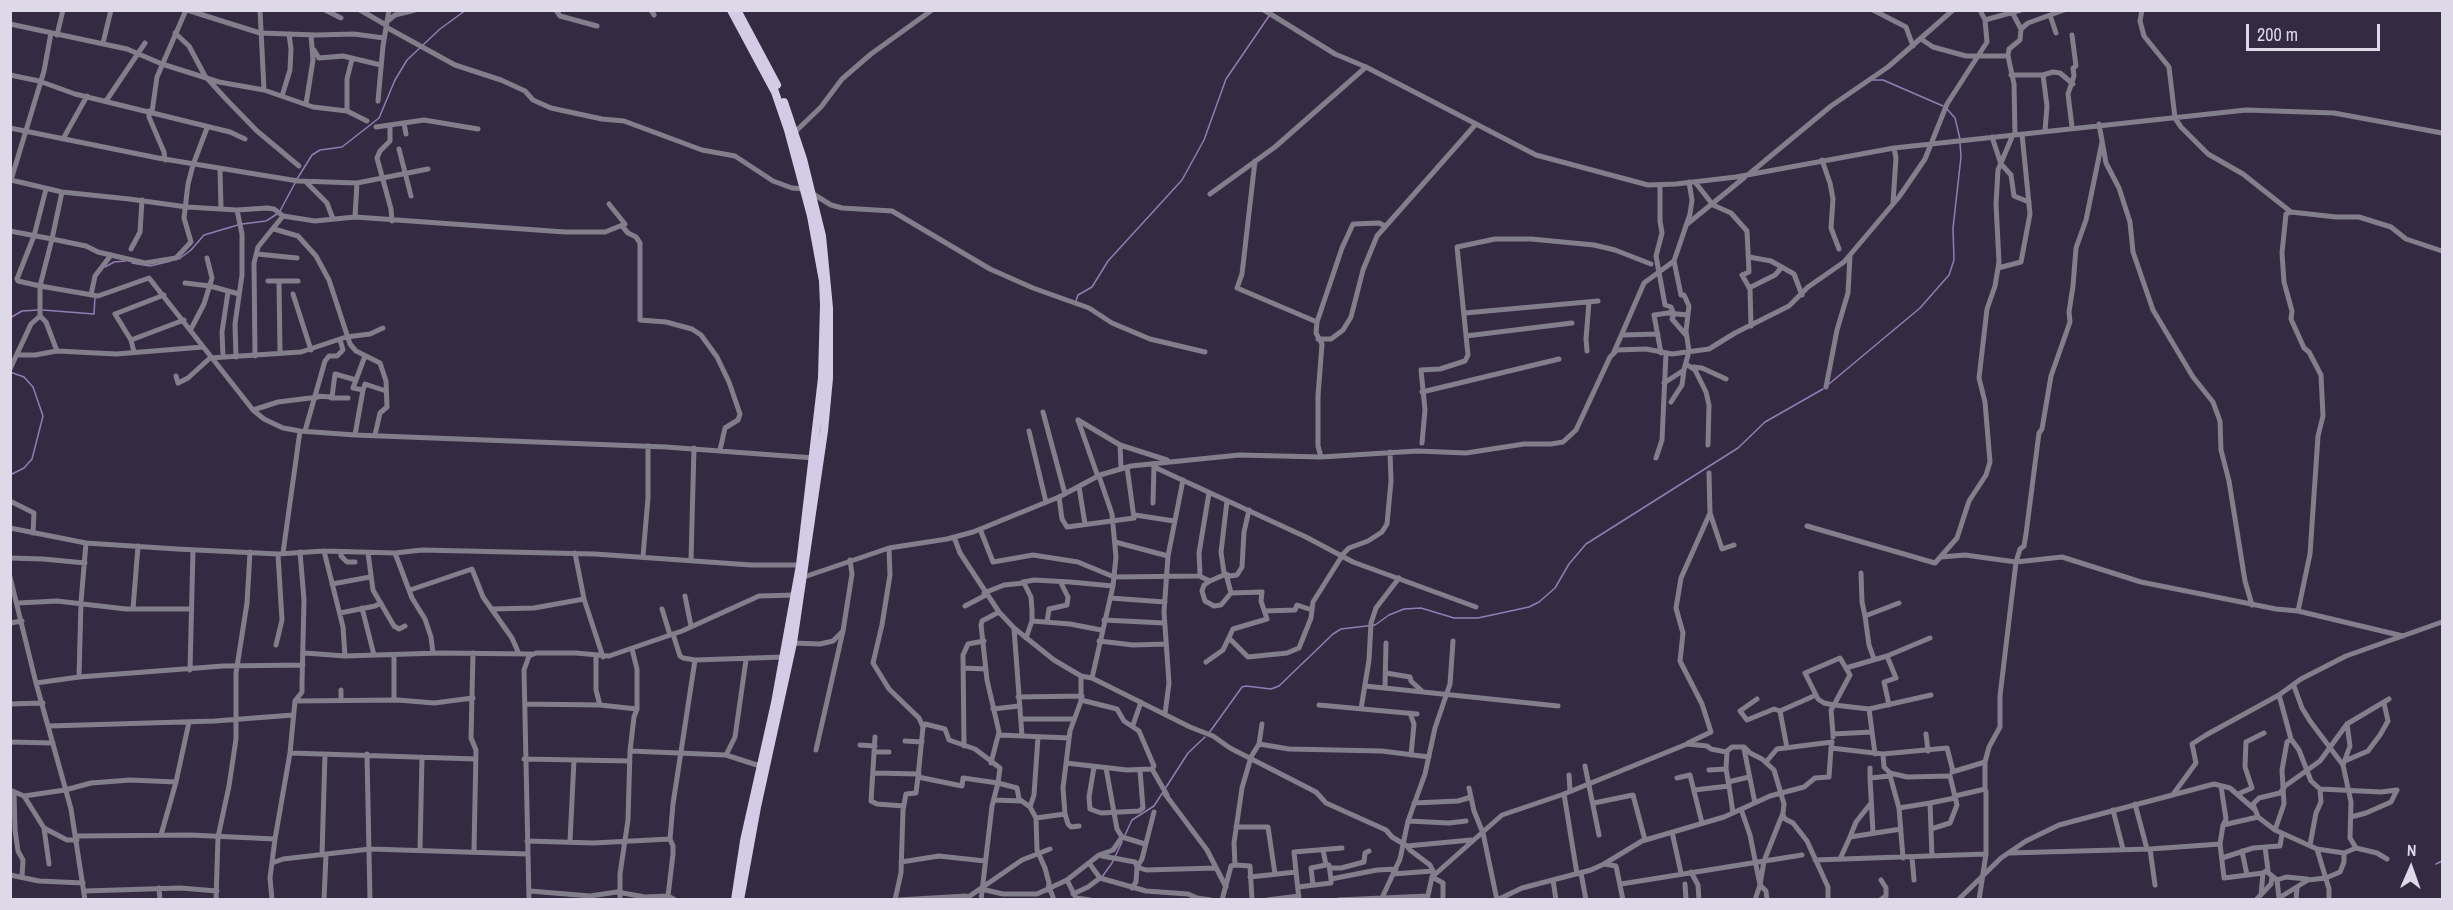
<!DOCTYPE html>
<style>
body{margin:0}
#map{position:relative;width:2453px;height:910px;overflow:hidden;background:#342b43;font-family:"Archivo Narrow",sans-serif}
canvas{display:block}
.frame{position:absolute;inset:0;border:12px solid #ded9e9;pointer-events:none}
.north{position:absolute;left:2381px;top:838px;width:60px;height:60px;-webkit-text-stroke:4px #342b43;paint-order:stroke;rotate:2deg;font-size:16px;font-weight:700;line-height:24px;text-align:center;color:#ded9e9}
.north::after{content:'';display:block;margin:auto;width:21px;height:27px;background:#ded9e9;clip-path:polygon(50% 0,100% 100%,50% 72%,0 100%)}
.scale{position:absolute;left:2246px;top:24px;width:134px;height:27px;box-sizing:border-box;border:3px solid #ded9e9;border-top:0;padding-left:8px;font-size:18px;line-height:21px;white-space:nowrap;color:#ded9e9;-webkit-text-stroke:4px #342b43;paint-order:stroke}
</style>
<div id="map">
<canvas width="2453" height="910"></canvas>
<div class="frame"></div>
<div class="north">N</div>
<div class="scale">200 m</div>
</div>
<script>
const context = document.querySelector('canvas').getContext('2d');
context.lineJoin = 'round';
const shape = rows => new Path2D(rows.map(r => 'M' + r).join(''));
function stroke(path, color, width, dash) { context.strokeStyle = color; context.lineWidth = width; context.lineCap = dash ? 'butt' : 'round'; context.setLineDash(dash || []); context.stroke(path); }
const stream = shape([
 [1872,80,1883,80,1943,106],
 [1947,109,1955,118,1960,139],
 [297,179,312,155,320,150,342,147,379,118,395,80,407,60,440,29,466,10],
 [280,211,295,183],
 [242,224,266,221,277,214],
 [179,259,191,250,204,235,238,225],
 [132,263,150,266,171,261],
 [105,267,114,262,125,261],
 [1076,301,1078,295,1092,287,1108,261,1182,180,1204,140,1226,79,1269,16],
 [43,310,94,314,95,296],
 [10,318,22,311,38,310],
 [10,372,24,377,33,387,43,416,32,459,24,468,10,475],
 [1829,384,1920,308,1949,275,1954,260,1953,228,1961,157,1960,143],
 [1209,733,1242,687,1246,686,1271,689,1279,686,1333,634,1341,629,1375,625,1389,615,1404,609,1421,608,1454,618,1478,618,1529,607,1539,602,1555,588,1569,564,1586,544,1738,448,1765,422,1823,389],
 [1125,835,1132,820,1154,806,1188,753,1205,737],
 [2436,864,2442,861],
 [1102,877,1112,863,1122,842]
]);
const minor = shape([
 [187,10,260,33,316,35,354,34,384,38],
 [260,10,264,90],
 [325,10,341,18],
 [360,10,386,25],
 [556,10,560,16,597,26],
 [651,10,654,15],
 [1264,10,1335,54,1366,67,1536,155,1648,185,1676,184,1736,177,1894,148,2246,110,2334,113,2442,133],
 [1873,10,1906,27,1913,46],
 [2142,10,2140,21,2144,36,2169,67,2175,118,2181,127,2208,154,2243,174,2291,212,2336,217,2359,217,2391,227,2406,239,2442,251],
 [2050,15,2056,33],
 [389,20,395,15,415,10],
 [1985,20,2021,10],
 [10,24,127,49,162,64,219,82,264,90,313,107,347,111,367,121],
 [386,27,455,65,501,80,525,91,533,100,551,108,602,119,624,121,702,150,735,156,773,181,792,188,805,189,831,205,842,208,892,211,990,269,1033,288,1089,308,1112,323,1150,339,1205,352],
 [2021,29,2028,23,2064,10],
 [51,33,44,71,11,180,62,192,129,199,187,207,237,210,267,208,274,209,283,216],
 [175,33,189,46,205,76,225,98,257,131,299,166],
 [57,35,63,10],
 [2072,35,2076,66,2073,68,2074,76,2068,94,2072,127],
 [1921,39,1933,47,1966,56,2008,56,2009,49,2020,40,2021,29,2011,10],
 [103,43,111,10],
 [314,50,319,58,343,56,381,65],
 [2008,56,2014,84,2015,135],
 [10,75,39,81,75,94,230,132,245,139],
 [2011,75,2043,75],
 [282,96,290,70,291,49,289,34],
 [106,101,145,43],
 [378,101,383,46,389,10],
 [306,104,313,60,311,35],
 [149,111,149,117,164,152,165,160],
 [347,111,347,79,352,59],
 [152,112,157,77,186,10],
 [404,123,406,134],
 [2099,124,2106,163,2119,188,2130,222,2133,252,2153,310,2193,377,2213,402,2220,421,2221,450,2229,481,2245,581,2252,605],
 [390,125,390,141,380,151,377,158,391,209,392,221],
 [376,127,424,120,478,129],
 [10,128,158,158,298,181,357,183,428,169],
 [2045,131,2047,106,2043,75,2053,72,2060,73,2073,84],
 [795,132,821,107,842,79,871,54,932,10],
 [1992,137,2001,164,2011,175,2014,196,2029,202],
 [63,139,87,96],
 [399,149,411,196],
 [1822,160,1830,183,1833,199,1831,228,1839,249],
 [1255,161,1242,274,1237,288,1317,322],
 [220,169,221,209],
 [1749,174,1831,106,1888,67,1953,10],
 [306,182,327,203,333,219],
 [1695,182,1713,205,1731,213,1747,231,1749,272,1742,275,1750,289,1751,326],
 [1660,186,1660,221,1662,233,1656,256,1665,305,1671,307,1673,312,1668,313],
 [46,189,34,236,17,279,18,281,40,286,40,316,46,322,57,351],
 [62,192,52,239,86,246,98,252,145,263,176,258,191,242,184,218,188,184,193,165,207,128],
 [1210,194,1275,147,1366,67],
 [1893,203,1896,158,1894,148],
 [2291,212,2286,214,2282,253,2284,282,2292,311,2291,319,2304,348,2309,352,2321,375,2323,416,2318,436,2310,554,2298,611],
 [355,217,357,183],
 [1686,225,1745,177],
 [622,226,628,233,636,237,640,243,640,320,666,322,692,329,701,335,717,357,729,382,740,414,738,420,725,428,720,450],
 [274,229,298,236,316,256,329,280,350,344,356,351,380,363,386,381,387,407,380,413,375,435],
 [10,231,52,239,40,286,98,296,149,278,253,410,264,419,283,428,300,431,355,435,666,447,814,458],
 [131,249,140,232,142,200],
 [257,254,297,258],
 [1749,257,1771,261,1794,274,1802,295],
 [1998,268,2021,262,2030,214,2022,134],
 [268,281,298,281],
 [279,281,280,353],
 [185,283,210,286,239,294],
 [1749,288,1775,275,1782,267],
 [293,294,311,350],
 [91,295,95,276,111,255],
 [1465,313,1598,301],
 [1674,314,1672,319,1685,334],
 [191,329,204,304,212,278,207,258],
 [1622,335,1658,334],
 [1466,336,1572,323],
 [1318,339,1331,339,1343,330,1351,317,1363,270,1377,236,1476,124],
 [131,340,184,320],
 [1587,351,1586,339,1589,302],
 [134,352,131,340,115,314,164,295],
 [1614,352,1644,283,1674,261],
 [1661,353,1654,315,1668,313,1687,315],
 [18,355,35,355,57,351,116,354,203,347],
 [255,356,254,263,258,247,283,216,315,221,355,217,565,232,605,232,625,224,609,204],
 [223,357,222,332,228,292],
 [236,357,235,324,242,275,242,234,237,210],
 [1686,364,1695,370,1706,392,1709,405,1708,445],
 [1693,367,1702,368,1726,379],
 [10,369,31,324,40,316],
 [176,376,178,383,188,378,210,358,301,352,346,337,370,334,383,328],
 [356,380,365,356],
 [1664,383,1684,370,1689,351,1686,331,1689,306,1684,295,1681,295,1674,261,1690,214,1692,200,1689,182],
 [1826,387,1837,330,1848,293,1850,256],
 [1422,392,1559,359],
 [316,396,332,397,335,374,356,380,353,388,363,390,365,384,386,391],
 [331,398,348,398],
 [1671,402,1682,385,1684,370],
 [253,410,278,402,318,397],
 [1043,412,1065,494],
 [1078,420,1120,445,1167,460],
 [1078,420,1098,477],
 [305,431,325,361,329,356,337,356,343,350,340,340],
 [1029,431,1046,502],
 [355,435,363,390],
 [1422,443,1425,410,1421,370,1440,369,1465,361,1468,355,1457,247,1495,239,1531,239,1594,245,1615,250,1651,264],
 [1120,445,1121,468],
 [1321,457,1318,446,1318,396,1322,344,1316,333,1317,322,1342,248,1353,224,1379,223,1385,226],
 [1656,458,1662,440,1666,353],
 [1154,467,1306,537,1353,562,1476,607],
 [1709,473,1710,513,1722,549,1734,545],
 [1079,487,1085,524],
 [1059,497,1062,519,1067,527,1134,518,1127,467],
 [10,501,34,513,33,533],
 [1227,501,1221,552,1224,573,1230,576,1237,575,1242,567,1244,532,1249,510],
 [1153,503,1154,465],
 [1135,515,1174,521],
 [1807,526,1935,563,1957,538,1969,501,1986,475,1990,462,1985,402,1979,378,1987,309,1995,286,1999,262,1996,204,1998,170,2012,137],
 [10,528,86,543,177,549,278,554,324,551,395,553,422,550,595,554,751,565,800,565],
 [980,529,993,562,1033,555,1078,562,1114,577,1198,576,1200,574,1199,553,1209,493],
 [954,537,960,553,999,612,1014,628,1054,660,1081,676,1092,678,1190,727,1213,736,1230,748,1316,792,1326,803,1386,830,1392,837,1407,846,1410,850,1430,865,1434,873,1432,877,1443,883,1443,900],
 [1115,542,1168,556],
 [889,548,890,575,882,625,873,663,889,689,919,718,923,727,918,777],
 [324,551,343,627,345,656],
 [341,552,341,556,347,562,355,562],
 [283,553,300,431],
 [368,553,373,590,394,626,399,629,405,626],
 [395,553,412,598,425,619,431,637,433,653],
 [575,553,584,599,603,657],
 [643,556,648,498,648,446],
 [1341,556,1349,548,1368,541,1382,532,1387,524,1391,481,1390,452],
 [1941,557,1965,555,2016,562,2062,557,2141,582,2276,609,2298,611,2403,636],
 [10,558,43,559,85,563],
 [691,560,694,448],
 [1861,573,1862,602,1865,616],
 [1199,576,1210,581,1226,574,1231,593,1221,605,1214,606,1205,601,1202,591,1204,585,1210,581],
 [10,577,36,683,71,809,85,900],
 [804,577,889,548,947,539,973,532,1059,497,1100,475,1131,466,1239,455,1321,457,1417,451,1466,453,1524,444,1551,444,1563,442,1576,430,1610,357,1617,350,1646,349,1672,354,1709,349,1735,333,1789,306,1808,287,1844,262,1899,197,1925,159,1947,104,1987,42,1985,20,1980,10],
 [1023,582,1034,580,1070,582,1113,586],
 [332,584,370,577],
 [410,590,472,569,483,597,512,638,519,654],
 [984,593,1004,585,1024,583,1031,597,1032,611,1032,621,1026,638],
 [685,596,691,626],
 [1110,598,1165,602],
 [18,603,57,601,126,609,191,609],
 [965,606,986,595],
 [362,608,374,655],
 [133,609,138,546],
 [493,609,534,608,584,599],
 [662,609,670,635],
 [1265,611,1295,610,1297,605,1312,610],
 [340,613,375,606,381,603],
 [1104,620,1164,623],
 [1032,621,1070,624,1101,630],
 [1047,622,1049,609,1067,605,1068,597,1061,583],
 [10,623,22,621],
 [1014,628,1022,736],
 [673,634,680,656,683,658,695,660,784,657],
 [1230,639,1248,657,1287,653,1299,648,1311,618,1313,602,1342,556],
 [1099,641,1133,645,1166,644],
 [793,643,820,644,833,641,843,631,852,574,850,560],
 [276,645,282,620,278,554],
 [632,649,637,669,637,709],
 [305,653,345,656,440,653,531,654],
 [473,653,471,738,476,750,474,851],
 [596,656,596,690,600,705,637,709,634,717,630,751,628,820,620,874,620,900],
 [1887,656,1930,638],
 [1874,659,1869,645,1865,616,1899,603],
 [1206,662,1223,650,1233,629,1267,619,1261,601,1262,592,1231,593],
 [963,668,986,669],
 [1846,668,1887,656,1896,678,1884,682,1889,705],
 [190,670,193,550],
 [1386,673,1410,677,1411,681,1423,692,1558,706],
 [79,677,81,602,86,543],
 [1092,678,1113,586,1116,557,1112,514,1099,476],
 [36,683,79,677,223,666,303,665],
 [1365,686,1423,692],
 [2294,686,2302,708,2310,721,2343,765],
 [1385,687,1386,643],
 [2279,695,2291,739,2299,750,2311,781,2320,789,2321,802,2316,813,2310,845],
 [1018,697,1082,696],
 [1757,699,1740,711,1747,720,1774,709,1780,711],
 [341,700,341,690],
 [394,700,394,655],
 [295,701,398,700,434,703,473,698],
 [10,704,43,703],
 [525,704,600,705],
 [1319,705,1417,714],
 [993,709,1019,706],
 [1361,709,1369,660,1371,623,1376,608,1399,578],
 [1410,713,1414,724,1411,755],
 [1165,714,1169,683,1164,612,1168,556,1183,480],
 [1021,719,1074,719],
 [2347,724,2350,746,2343,765,2351,802,2350,838,2356,848],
 [1133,725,1141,702],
 [49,726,215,721,293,715],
 [923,727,925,724,945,729,949,740,975,749,1000,768,998,783,1017,788,1019,799,1030,807,1036,818,1037,850,1045,868,1049,883,1048,890],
 [1833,734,1831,710,1834,705,1850,675,1840,658,1805,673,1818,699,1824,703,1834,705,1869,709],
 [1926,734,1928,751],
 [999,735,1069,738],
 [875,737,871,801,877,804,904,806],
 [1833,737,1833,734,1872,732],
 [905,741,922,742],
 [10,742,53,743],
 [1688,743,1711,732,1702,704,1680,661,1683,633,1676,608,1681,578,1710,513],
 [1259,744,1289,749,1382,751,1429,757],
 [860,745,875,746],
 [964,746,963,655,968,644,984,641],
 [1787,748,1780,711,1816,695],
 [1744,749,1755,803],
 [816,750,843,631],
 [630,751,726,755,735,737,746,660],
 [874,752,889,752],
 [290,753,476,759],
 [367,754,370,900],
 [1875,754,1869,709,1931,695],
 [1883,754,1947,748,1953,771],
 [726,755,760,766],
 [524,759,630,761],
 [2347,760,2368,751,2380,735,2388,721,2384,703],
 [1766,762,1777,749,1832,742,1831,748,1883,754,1884,767,1890,773,1907,777,1950,776,1957,805,1950,823,1931,829],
 [991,763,999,732,987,680,981,625,982,621,999,612],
 [1066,763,1127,770,1152,769,1154,766,1139,731,1124,721,1117,709,1081,700],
 [1585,766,1599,835],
 [1094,767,1089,797,1090,809,1101,813,1139,811,1143,808,1140,770],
 [1106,768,1117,829,1122,837,1145,844],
 [1870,768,1870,778],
 [1152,769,1167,795],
 [1726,769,1727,751],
 [1709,770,1726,769,1729,786],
 [1889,772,1899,808],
 [1952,772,1985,762],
 [873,773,919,774],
 [1569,775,1570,790],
 [1677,778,1690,775,1702,823],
 [1728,782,1749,777],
 [2221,786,2226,819,2223,825],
 [1469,788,1474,811,1483,833,1497,900,1522,888,1591,870,1604,864,1642,841,1724,817,1770,796,1804,787,1815,778,1829,777,1831,748],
 [1985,789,1985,762,1989,747,2000,727,2000,696,2016,562,2020,549,2024,546,2026,534,2039,433,2042,429,2051,376,2070,322,2069,312,2073,286,2076,248,2086,220,2102,142],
 [2320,789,2381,792,2397,790],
 [10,790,24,796,44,828,67,840,77,840],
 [1694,790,1729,786,1733,813],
 [14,792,15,830,18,851,23,860,22,877],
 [2174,793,2196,763,2192,744,2206,735,2279,695,2301,679,2346,656,2442,622],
 [1165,794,1207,850,1226,887],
 [1564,794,1577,874],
 [2238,794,2252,788,2245,767,2246,742,2264,733],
 [24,796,65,790,91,783,130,780,176,782],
 [1955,796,1985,789,1986,791,1986,854,1979,900],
 [994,800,1021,801],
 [1414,803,1458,801,1471,797],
 [1594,803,1633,795,1645,840],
 [1871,803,1856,822,1850,837,1901,829],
 [2135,804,2147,849],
 [1030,807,1034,795,1038,737],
 [1741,809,1750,835,1760,885,1755,900],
 [2113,810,2123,849],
 [1783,815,1785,819,1793,823,1807,841,1828,887,1828,900],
 [2258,817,2223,825,2220,844,2224,878,2263,873,2268,870,2265,847,2280,846,2282,834],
 [2351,817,2366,813,2391,802,2397,790],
 [1036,818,1065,814],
 [1408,821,1449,823,1466,821],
 [1079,826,1071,827,1068,824,1065,814,1063,788,1070,731,1081,701,1081,676],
 [1236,827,1268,827,1275,874],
 [44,828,49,864],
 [2275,830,2284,804,2282,770,2287,742,2291,739],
 [1672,832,1681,873],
 [1873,833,1870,778,1890,776],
 [161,835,176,782,189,722],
 [76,836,190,835,275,839],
 [527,841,593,843,670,839],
 [570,841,574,760],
 [1407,846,1471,840],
 [2150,849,2155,885],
 [2317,849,2344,853,2356,848,2377,853,2387,859],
 [420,850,422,757],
 [1323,850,1326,865,1329,865,1331,879],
 [2242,851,2247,875],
 [2009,853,2150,849,2220,844],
 [322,855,325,754],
 [1102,856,1135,862,1137,867,1146,870,1216,868],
 [1932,856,1930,803,1955,798],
 [1912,857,1914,880],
 [1903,858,1899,808,1930,803],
 [2222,858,2253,848,2265,847],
 [1840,859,1850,837],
 [1815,860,1986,854],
 [901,862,939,856,985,861],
 [272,863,283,859,370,849,528,854],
 [1089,863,1100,878],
 [1604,864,1616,866,1623,900],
 [1235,865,1250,866,1252,900],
 [1330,868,1341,868,1364,862,1365,853,1369,851],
 [2266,871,2277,880,2279,898,2308,880,2326,878,2340,872,2344,862,2344,853],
 [1691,872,1698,885,1699,900],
 [1581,873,1586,900],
 [1393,874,1433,871],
 [10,875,39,881,83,883],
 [1250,877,1296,872],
 [1100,878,1146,891,1188,894,1197,898,1211,900],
 [1067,880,1077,900],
 [1553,880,1556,900],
 [2277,880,2286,877,2307,879],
 [1621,884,1802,855],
 [1685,884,1686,900],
 [1313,885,1311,868,1326,865],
 [1298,887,1331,883,1331,879,1377,870,1396,869],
 [159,888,160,900],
 [1132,888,1136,882,1137,867,1142,859,1154,812],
 [981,889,1003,894,1037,894,1067,880,1099,855,1113,850,1122,837],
 [1050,889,1054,900],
 [85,891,180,888,217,891],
 [530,891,590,896,617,892,645,897,668,896,675,900],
 [1073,894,1088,887,1100,878],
 [2261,895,2263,873],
 [668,896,673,854,673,846,670,839,673,804,695,660],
 [1076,898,1090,900],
 [216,900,218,837,229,786,236,739,236,673,247,603,250,552],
 [272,900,270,878,275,839,290,753,295,701,302,692,302,683,304,600,300,552],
 [324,900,326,855],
 [529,900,524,670,529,656,536,653,576,653,609,656,682,631,759,596,796,595],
 [895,900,901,873,903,810,906,794,916,793,918,777,962,786,963,778,998,783,992,806,981,900],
 [899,900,966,896],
 [964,900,1022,860,1050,849],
 [1222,900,1231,866,1235,865,1234,843,1242,788,1251,757,1259,744,1262,724],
 [1267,900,1299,896],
 [1299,900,1294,852,1342,848],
 [1338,900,1428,896],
 [1381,900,1400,859,1408,821,1425,774,1435,728,1450,684,1453,641],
 [1427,900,1432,877,1502,815,1564,794,1687,744,1707,746,1711,749,1726,752,1732,747,1744,747,1750,753,1762,759,1774,770,1784,804,1783,813,1764,861,1760,885,1766,891,1767,900],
 [1880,900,1886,896,1886,888,1881,880],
 [1958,900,2001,858,2026,841,2059,825,2214,784,2230,788,2254,809],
 [2256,900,2271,884,2272,877],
 [2296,900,2297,888],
 [2329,900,2329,889,2317,849,2275,830,2258,817,2253,804,2259,798,2280,793,2285,786,2320,761,2347,724,2389,699]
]);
const primary = shape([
 [731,10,775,92,788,130,811,216,823,281,824,305,822,378,800,565,775,703,744,841,735,900],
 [737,10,777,85],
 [740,900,757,807,793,643,824,431,829,378,829,308,822,236,803,159,784,102]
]);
stroke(stream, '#927db3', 1.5);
stroke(minor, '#827e8b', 5);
stroke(primary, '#d4cce6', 8);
</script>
